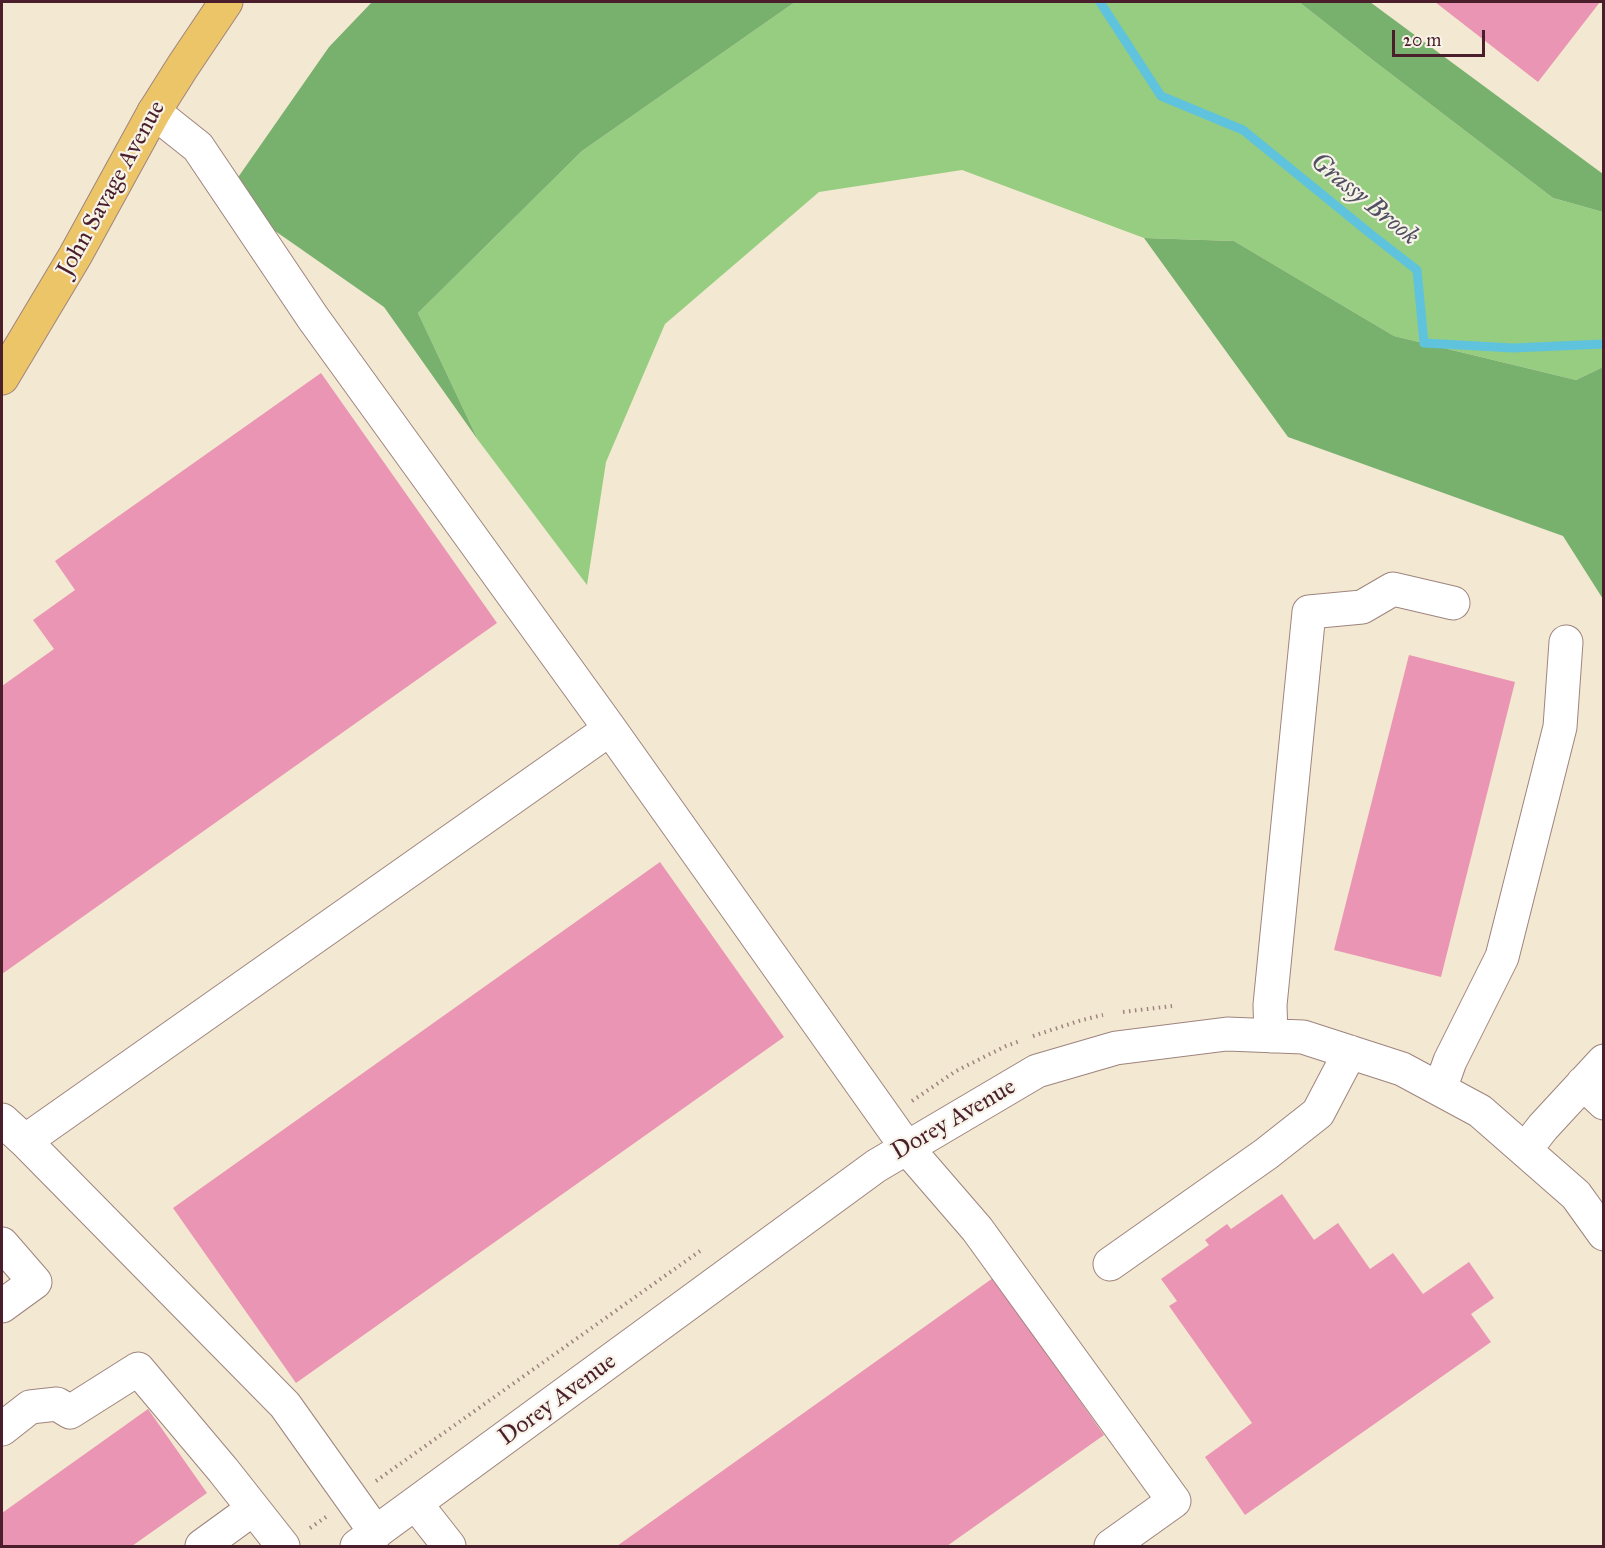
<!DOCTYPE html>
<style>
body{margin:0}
#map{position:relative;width:1605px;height:1548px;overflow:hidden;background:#f3e8d1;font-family:"IM FELL Great Primer",serif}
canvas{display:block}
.frame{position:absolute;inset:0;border:3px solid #4a1f2b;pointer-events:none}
.scale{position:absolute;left:1392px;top:30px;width:93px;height:27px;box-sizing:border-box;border:3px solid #4a1f2b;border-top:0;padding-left:8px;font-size:18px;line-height:21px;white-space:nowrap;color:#4a1f2b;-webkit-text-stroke:4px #f7f3e8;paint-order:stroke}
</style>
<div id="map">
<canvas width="1605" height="1548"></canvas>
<div class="frame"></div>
<div class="scale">20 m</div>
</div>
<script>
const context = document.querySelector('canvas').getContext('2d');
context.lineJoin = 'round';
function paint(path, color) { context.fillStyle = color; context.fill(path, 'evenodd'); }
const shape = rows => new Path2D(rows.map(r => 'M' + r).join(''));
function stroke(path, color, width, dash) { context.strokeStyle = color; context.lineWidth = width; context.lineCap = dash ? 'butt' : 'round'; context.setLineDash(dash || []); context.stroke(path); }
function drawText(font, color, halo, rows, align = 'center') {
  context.font = font + ' "IM FELL Great Primer",serif'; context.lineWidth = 4.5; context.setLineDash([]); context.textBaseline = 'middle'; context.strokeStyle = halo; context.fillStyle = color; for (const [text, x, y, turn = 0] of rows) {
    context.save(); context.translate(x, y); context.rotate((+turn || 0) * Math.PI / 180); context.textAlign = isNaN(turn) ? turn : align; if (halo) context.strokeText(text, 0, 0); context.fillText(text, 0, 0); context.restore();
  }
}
const green = shape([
 [795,2,1299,2,1374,61,1553,198,1603,212,1603,367,1576,380,1394,336,1234,241,1144,238,962,170,819,192,665,324,606,462,587,585,478,440,418,313,582,151]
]);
const forest = shape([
 [372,2,795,2,582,151,418,313,478,440,384,307,225,196,329,47],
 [1299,2,1370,2,1603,174,1603,212,1553,198,1374,61],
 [1144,238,1234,241,1394,336,1576,380,1603,367,1603,599,1563,536,1288,437]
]);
const stream = shape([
 [1100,2,1161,96,1243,130,1372,235,1417,270,1424,343,1513,348,1604,344]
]);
const building = shape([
 [1435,2,1600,2,1538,82],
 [321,373,497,623,2,974,2,686,54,649,33,620,75,590,55,561],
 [1409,655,1515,682,1441,977,1334,950],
 [660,862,784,1037,296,1383,173,1208],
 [1282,1194,1314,1240,1338,1223,1370,1269,1393,1253,1423,1294,1469,1262,1494,1298,1471,1314,1491,1342,1245,1515,1205,1457,1252,1423,1169,1306,1177,1301,1161,1279,1209,1245,1205,1240,1227,1224,1231,1229],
 [993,1278,1104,1435,947,1546,617,1546],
 [148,1409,207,1493,132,1546,2,1546,2,1513]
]);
const path = shape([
 [1123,1012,1172,1006],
 [1033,1036,1082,1020,1103,1015],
 [912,1101,956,1071,1006,1046,1020,1041],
 [376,1481,700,1251],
 [310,1528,326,1517]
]);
const minor = shape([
 [154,112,198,147,313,318,610,729,907,1148,977,1229,1174,1501,1111,1546],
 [1271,1036,1270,1005,1309,612,1362,607,1393,589,1453,603],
 [1583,1083,1604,1103],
 [1440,1089,1450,1061,1502,957,1560,727,1566,642],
 [2,1120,25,1141,285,1405,376,1533],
 [25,1141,610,729],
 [1525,1150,1543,1127,1604,1061],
 [2,1244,35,1282,2,1306],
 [1110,1264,1266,1154,1318,1113,1350,1052],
 [2,1429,30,1407,57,1404,70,1412,138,1369,223,1470,283,1546],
 [416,1504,449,1546],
 [202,1546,253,1509],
 [357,1546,876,1166,1037,1071,1116,1048,1227,1034,1303,1037,1402,1069,1480,1111,1576,1195,1604,1234]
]);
const major = shape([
 [2,378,75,256,154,112,183,66,226,2]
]);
const streetNames = [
 ["John Savage Avenue",112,189,-61],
 ["Dorey Avenue",954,1120,-30],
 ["Dorey Avenue",558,1400,-36]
];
const waterNames = [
 ["Grassy Brook",1364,200,39]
];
paint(green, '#96cd80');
paint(forest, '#78b06e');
stroke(stream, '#5fc3dd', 9);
paint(building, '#ea95b3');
stroke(minor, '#9e847e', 35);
stroke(major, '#9e847e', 35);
stroke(path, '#9e847e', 4, [1.5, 4.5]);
stroke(minor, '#fff', 33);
stroke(major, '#edc569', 33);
drawText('24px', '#4a1f2b', '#f7f3e8', streetNames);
drawText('italic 26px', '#505060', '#f7f3e8', waterNames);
</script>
